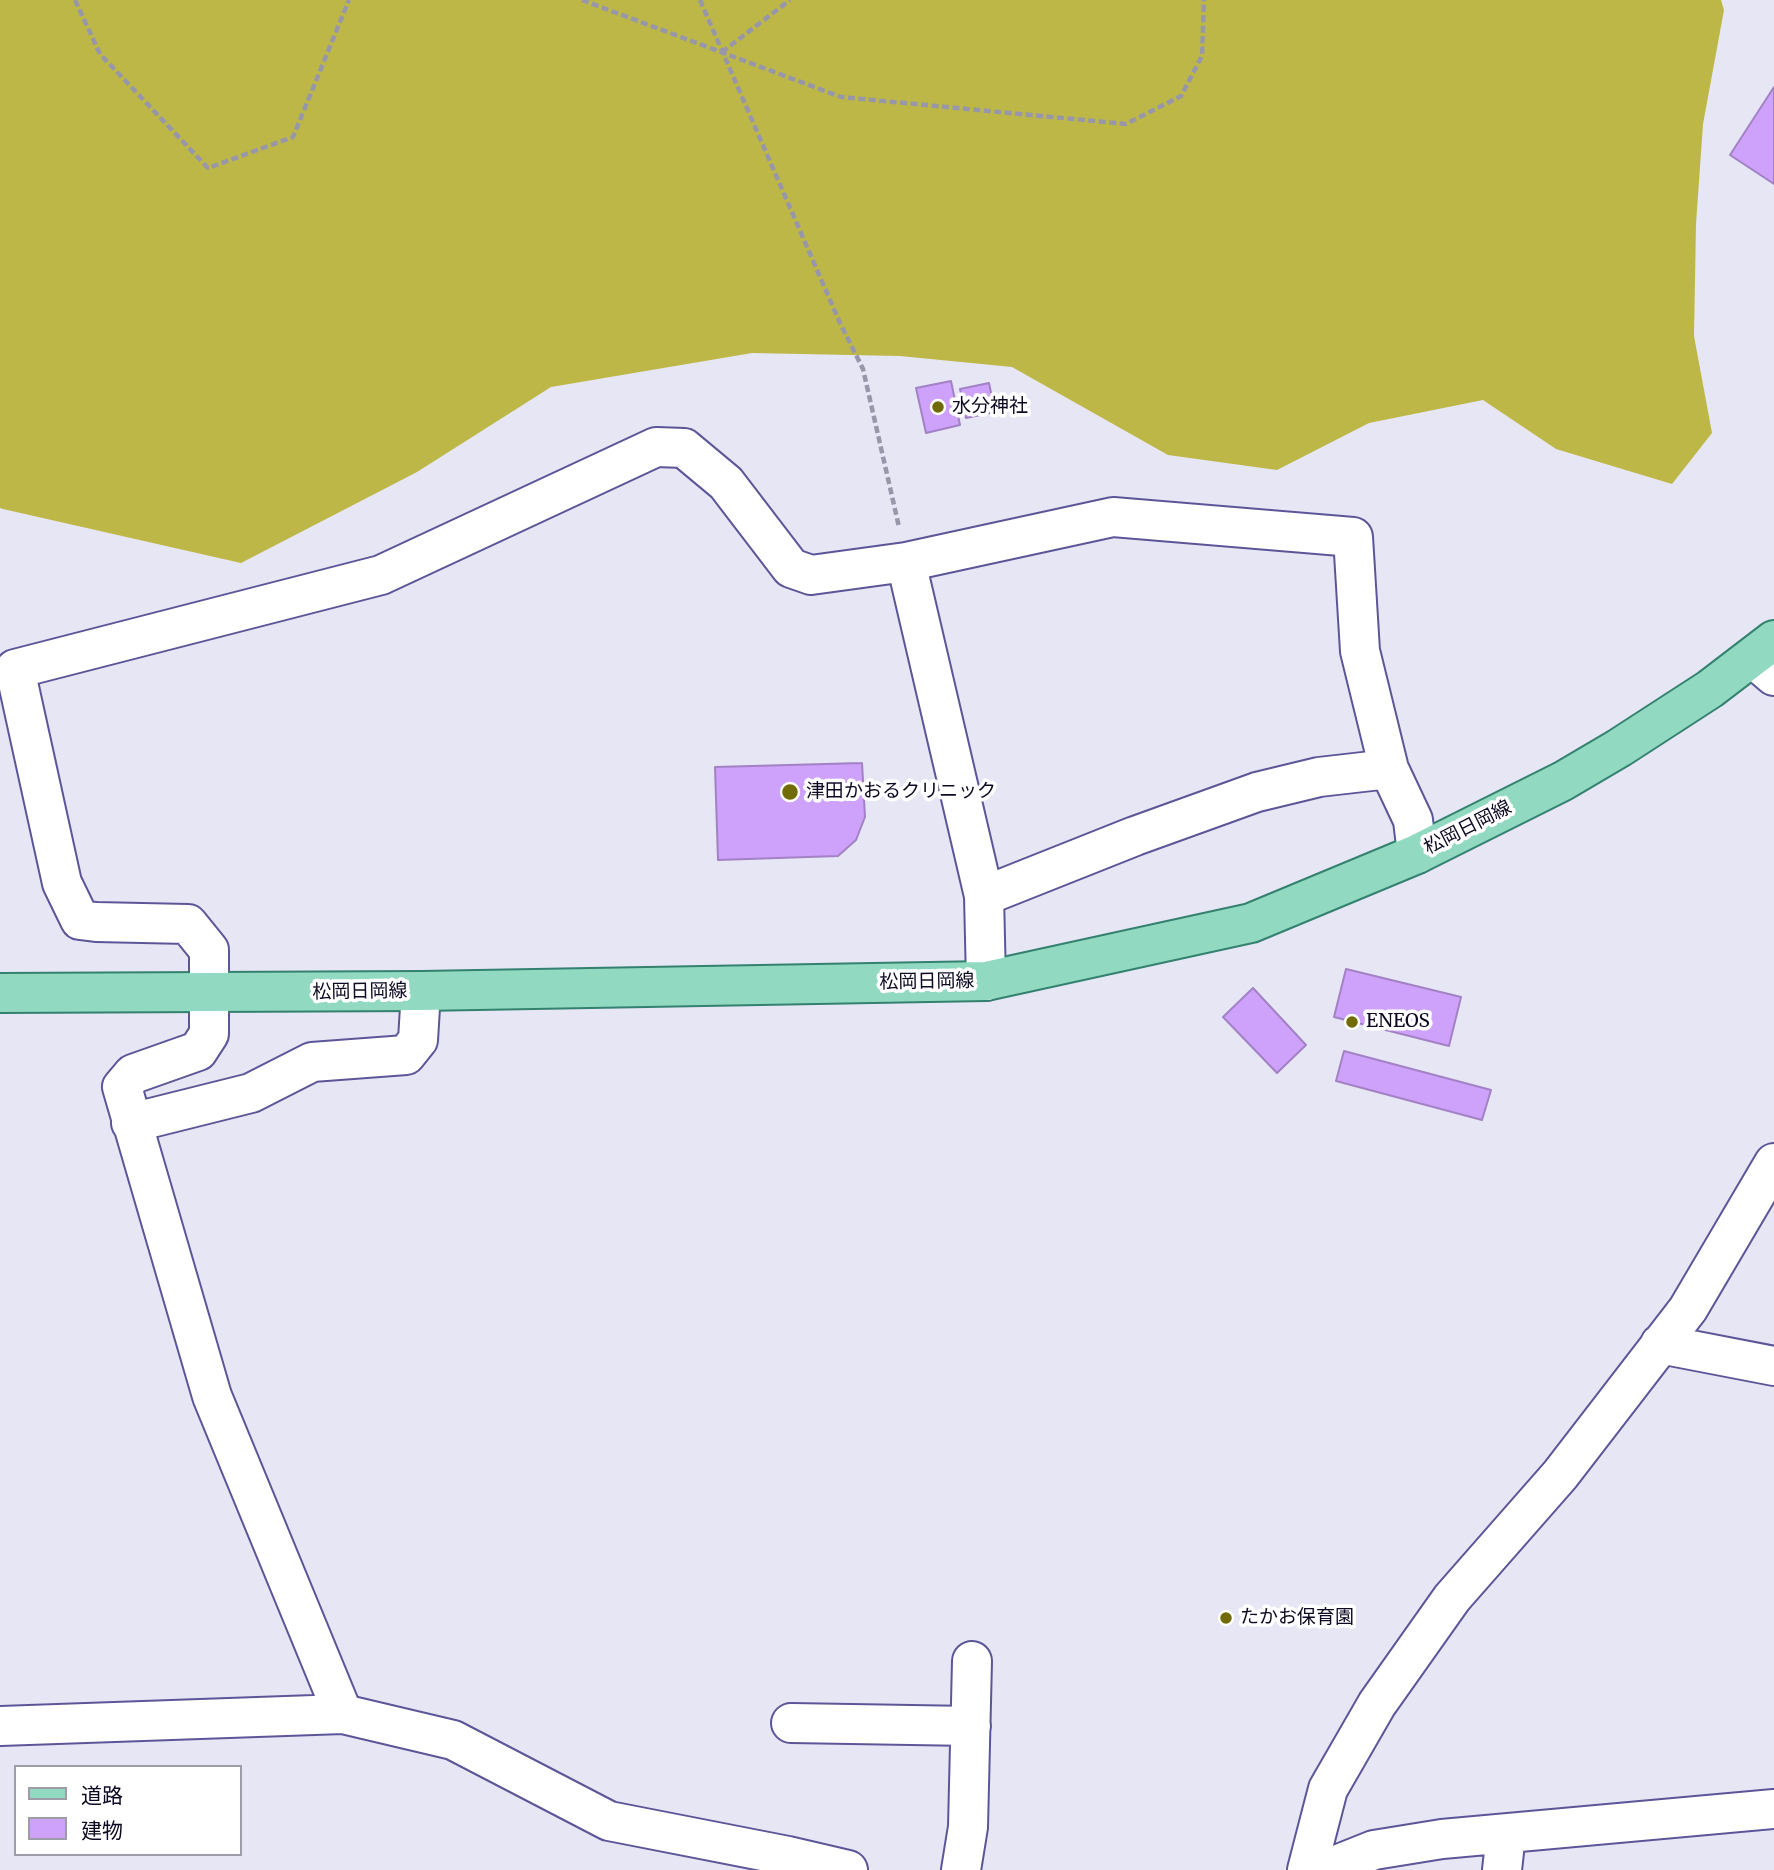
<!DOCTYPE html>
<meta charset="utf-8">
<style>
body{margin:0}
#map{position:relative;width:1774px;height:1870px;overflow:hidden;background:#e6e6f5;font-family:Merriweather,"Noto Sans JP",serif}
canvas{display:block}
.legend{position:absolute;left:14px;top:1765px;width:228px;height:91px;box-sizing:border-box;background:#fff;border:2px solid #9e9da7;margin:0;padding:9px 12px;list-style:none;font-size:21px;color:#0c0922}
.legend li{display:flex;align-items:center;gap:14px;height:35px}
.legend b{width:35px;border:2px solid #9e9da7}
</style>
<div id="map">
<canvas width="1774" height="1870"></canvas>
<ul class="legend">
<li><b style="height:9px;background:#91dac1"></b>道路</li>
<li><b style="height:19px;background:#cea1fb"></b>建物</li>
</ul>
</div>
<script>
const context = document.querySelector('canvas').getContext('2d');
context.lineJoin = 'round';
function paint(path, color) { context.fillStyle = color; context.fill(path, 'evenodd'); }
const shape = rows => new Path2D(rows.map(r => 'M' + r).join(''));
function stroke(path, color, width, dash) { context.strokeStyle = color; context.lineWidth = width; context.lineCap = dash ? 'butt' : 'round'; context.setLineDash(dash || []); context.stroke(path); }
function drawText(font, color, halo, rows, align = 'center') {
  context.font = font + ' Merriweather,"Noto Sans JP",serif'; context.lineWidth = 7; context.setLineDash([]); context.textBaseline = 'middle'; context.strokeStyle = halo; context.fillStyle = color; for (const [text, x, y, turn = 0] of rows) {
    context.save(); context.translate(x, y); context.rotate((+turn || 0) * Math.PI / 180); context.textAlign = isNaN(turn) ? turn : align; if (halo) context.strokeText(text, 0, 0); context.fillText(text, 0, 0); context.restore();
  }
}
const forest = shape([
 [0,0,1721,0,1724,10,1703,124,1696,224,1694,336,1712,433,1672,484,1556,449,1483,400,1369,423,1277,470,1168,455,1012,367,900,356,752,353,551,387,417,472,241,563,3,509,0,508]
]);
const building = shape([
 [1774,87,1774,184,1730,155,1774,87],
 [951,381,960,425,926,433,916,388,951,381],
 [989,383,995,412,966,418,960,389,989,383],
 [862,763,865,817,856,840,838,856,718,860,715,767,862,763],
 [1346,969,1461,997,1449,1046,1334,1017,1346,969],
 [1253,988,1306,1045,1277,1073,1223,1017,1253,988],
 [1344,1051,1491,1090,1482,1120,1336,1081,1344,1051]
]);
const path = shape([
 [75,0,100,54,208,168,293,137,349,0],
 [582,0,841,97,1126,124,1181,96,1202,56,1204,0],
 [700,0,840,323,863,369,899,527],
 [722,52,790,0]
]);
const minor = shape([
 [906,562,1113,517,1353,537,1360,651,1389,769,1413,820,1417,854],
 [1753,658,1774,676],
 [986,981,984,896,1135,836,1257,792,1319,777,1389,769],
 [131,1123,251,1093,312,1062,406,1055,418,1040,421,991],
 [1660,1344,1774,1366],
 [343,1714,212,1396,122,1087,133,1074,198,1051,209,1034,209,950,188,924,96,922,80,920,62,883,15,669,381,575,656,447,684,448,726,483,791,568,811,575,906,562,984,896],
 [791,1723,971,1726],
 [0,1726,343,1714,453,1740,609,1821,788,1856,848,1870],
 [961,1870,968,1827,972,1661],
 [1307,1870,1328,1789,1377,1704,1452,1598,1560,1475,1688,1309,1774,1163],
 [1324,1870,1374,1850,1442,1839,1774,1809],
 [1502,1870,1506,1834]
]);
const major = shape([
 [0,993,421,991,986,981,1251,923,1417,854,1563,781,1619,748,1710,689,1774,640]
]);
const markers = [
 [938,407,7,"#706b06"],
 [790,792,9,"#706b06"],
 [1352,1022,7,"#706b06"],
 [1226,1618,7,"#706b06"]
];
const poiNames = [
 ["水分神社",952,407],
 ["津田かおるクリニック",806,792],
 ["ENEOS",1366,1022],
 ["たかお保育園",1240,1618]
];
const streetNames = [
 ["松岡日岡線",1468,828,-27],
 ["松岡日岡線",927,982,-1],
 ["松岡日岡線",360,992,-1]
];
paint(forest, '#bdb747');
paint(building, '#cea1fb');
stroke(building, '#a282c4', 2);
stroke(minor, '#5c5698', 42);
stroke(major, '#33816e', 42);
stroke(path, '#9897aa', 4.5, [7, 3.5]);
stroke(minor, '#fff', 38);
stroke(major, '#91dac1', 38);
for (const [x, y, r, color] of markers) { const dot = new Path2D(); dot.arc(x, y, r, 0, 2 * Math.PI); context.fillStyle = color; context.fill(dot); stroke(dot, '#fff', 2.5); }
drawText('19px', '#0c0922', '#fff', poiNames, 'left');
drawText('19px', '#0c0922', '#fff', streetNames);
</script>
